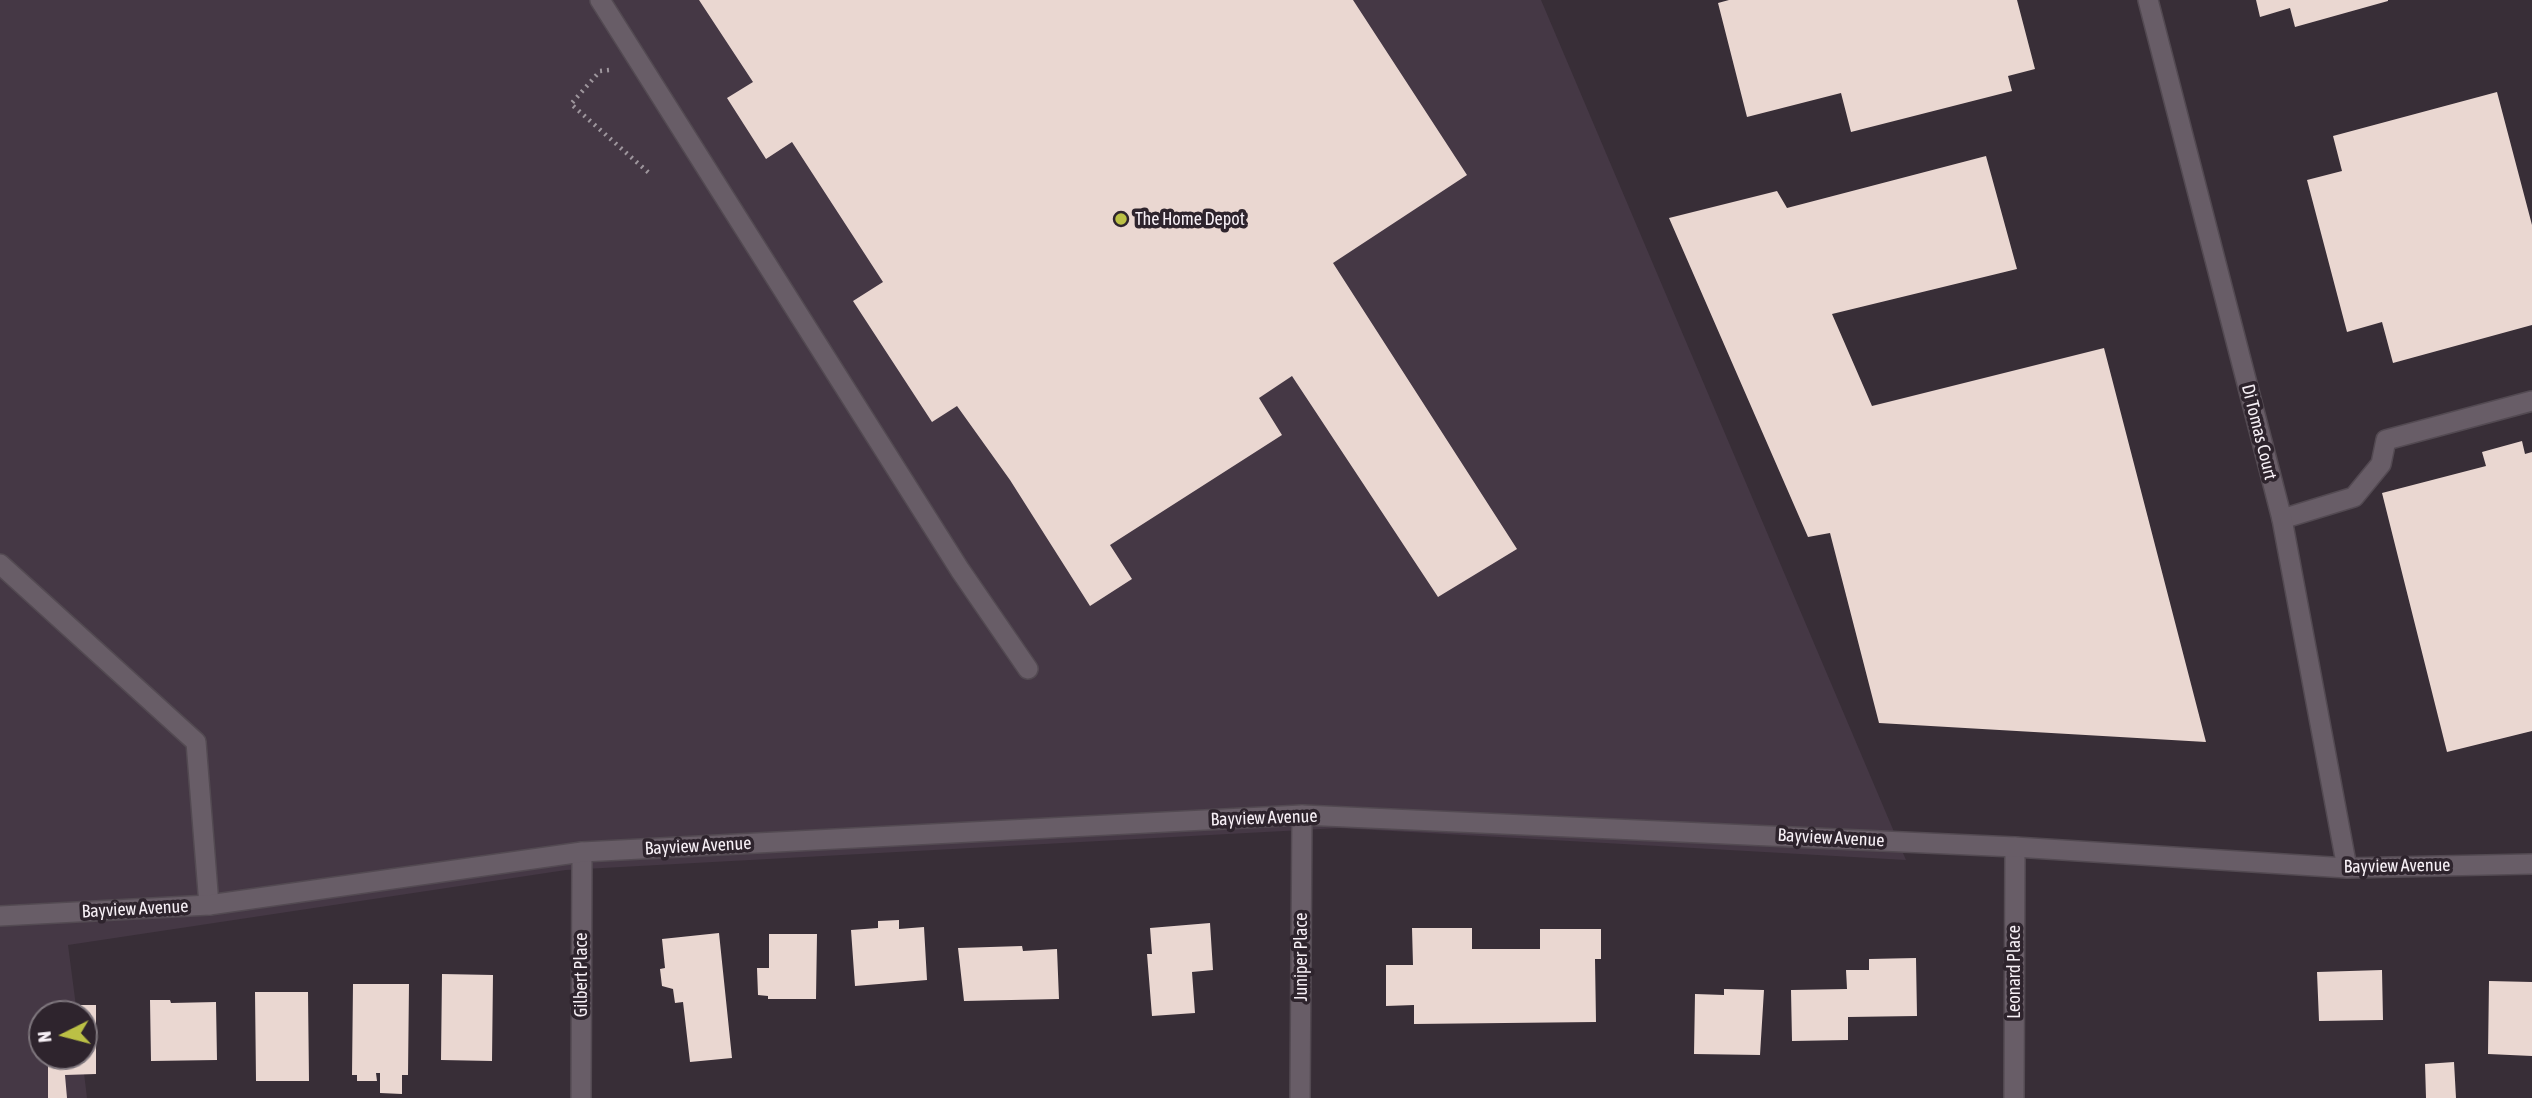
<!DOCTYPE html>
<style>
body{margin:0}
#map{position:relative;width:2532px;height:1098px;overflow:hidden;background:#382e37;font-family:"Asap Condensed",sans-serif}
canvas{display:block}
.north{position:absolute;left:28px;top:1000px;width:70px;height:70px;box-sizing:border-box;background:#2e242d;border:2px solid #7e767d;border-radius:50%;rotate:264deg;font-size:19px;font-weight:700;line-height:28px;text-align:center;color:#f7f0f6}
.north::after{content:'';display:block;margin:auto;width:24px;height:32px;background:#bbc045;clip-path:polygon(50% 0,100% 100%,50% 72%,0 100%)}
</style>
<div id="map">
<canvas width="2532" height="1098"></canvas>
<div class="north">N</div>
</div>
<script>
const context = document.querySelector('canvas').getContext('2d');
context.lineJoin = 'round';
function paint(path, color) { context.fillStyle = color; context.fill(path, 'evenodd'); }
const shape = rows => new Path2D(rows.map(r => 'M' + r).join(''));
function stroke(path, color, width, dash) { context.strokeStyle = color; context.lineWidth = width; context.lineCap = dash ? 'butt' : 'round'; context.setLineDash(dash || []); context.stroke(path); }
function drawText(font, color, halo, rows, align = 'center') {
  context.font = font + ' "Asap Condensed",sans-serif'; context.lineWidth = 7; context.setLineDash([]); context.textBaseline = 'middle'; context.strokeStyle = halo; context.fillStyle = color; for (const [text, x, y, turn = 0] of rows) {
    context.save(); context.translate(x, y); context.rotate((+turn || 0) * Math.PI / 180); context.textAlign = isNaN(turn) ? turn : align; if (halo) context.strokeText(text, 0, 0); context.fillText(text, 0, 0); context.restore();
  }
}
const commercial = shape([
 [0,0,1541,0,1906,860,1339,828,566,870,68,945,77,1014,42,1014,42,1056,82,1056,87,1098,0,1098]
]);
const building = shape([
 [699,0,1353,0,1467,175,1333,263,1517,549,1438,597,1292,376,1259,398,1282,435,1110,545,1132,579,1090,606,1010,480,957,406,932,422,853,301,883,282,792,142,766,159,727,98,753,82],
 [1729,0,2017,0,2035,69,2008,76,2012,91,1851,132,1841,93,1747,117,1718,3],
 [2256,0,2388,0,2388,1,2295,27,2290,8,2260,17],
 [2497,92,2532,225,2532,325,2393,363,2382,322,2347,332,2307,180,2342,171,2333,136],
 [1986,156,2017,269,1832,314,1872,406,2104,348,2206,742,1879,723,1830,533,1808,537,1669,218,1777,191,1787,208],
 [2522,441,2525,454,2532,452,2532,731,2447,752,2382,493,2486,466,2482,452],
 [899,920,899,929,924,927,927,980,855,986,851,930,878,928,878,921],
 [1210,923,1213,970,1192,972,1195,1013,1152,1016,1147,954,1152,954,1150,928],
 [1412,928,1472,928,1472,949,1540,949,1540,929,1601,929,1601,959,1595,959,1596,1022,1414,1024,1414,1005,1386,1006,1386,965,1413,965],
 [719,933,732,1058,690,1062,683,1002,675,1003,673,989,662,986,660,969,665,968,662,939],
 [769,934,817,934,816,999,768,999,768,996,758,995,757,968,769,968],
 [1022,946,1023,951,1057,949,1059,999,964,1001,958,948],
 [1916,958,1917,1016,1848,1017,1848,1040,1792,1041,1791,990,1847,989,1846,970,1869,970,1869,959],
 [2382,970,2383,1020,2319,1021,2317,972],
 [442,974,493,975,492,1061,441,1060],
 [2489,981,2532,982,2532,1056,2488,1054],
 [353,984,409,984,408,1075,402,1075,402,1094,380,1093,380,1073,376,1073,377,1081,357,1081,357,1075,352,1075],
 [1724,989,1764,990,1760,1055,1694,1054,1695,994,1724,995],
 [255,992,308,992,309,1081,256,1081],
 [150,1000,170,1000,171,1003,216,1002,217,1060,151,1061],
 [48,1005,96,1005,96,1074,65,1075,67,1098,48,1098,48,1056,84,1056,84,1014,48,1014],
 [2454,1062,2456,1098,2426,1098,2425,1064]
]);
const path = shape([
 [609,70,600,71,571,104,649,173]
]);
const service = shape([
 [600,0,960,570,1028,669],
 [2282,519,2354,497,2381,464,2386,440,2532,401],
 [0,564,196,742,209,905]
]);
const minor = shape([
 [2148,0,2282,519,2347,868],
 [581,1098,582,852],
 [1300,1098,1302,815],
 [2014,1098,2015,847]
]);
const tertiary = shape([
 [0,916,209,905,582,852,1302,815,2015,847,2347,868,2532,864]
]);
const markers = [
 [1121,219,7,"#bbc045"]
];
const poiNames = [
 ["The Home Depot",1135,219]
];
const streetNames = [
 ["Di Tomas Court",2259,432,76],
 ["Bayview Avenue",1264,818,-2],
 ["Bayview Avenue",1831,838,3],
 ["Bayview Avenue",698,846,-3],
 ["Bayview Avenue",2397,866,-1],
 ["Bayview Avenue",135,909,-3],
 ["Juniper Place",1301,957,-90],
 ["Leonard Place",2014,972,-90],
 ["Gilbert Place",581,975,-90]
];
paint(commercial, '#453845');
paint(building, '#ead7d1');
stroke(service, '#534a52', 22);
stroke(minor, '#534a52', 22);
stroke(tertiary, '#534a52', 22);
stroke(path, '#9e969d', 4.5, [2, 5]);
stroke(service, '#685d67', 19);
stroke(minor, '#685d67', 19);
stroke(tertiary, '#685d67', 19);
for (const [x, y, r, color] of markers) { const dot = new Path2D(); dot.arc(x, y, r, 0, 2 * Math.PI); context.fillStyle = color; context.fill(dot); stroke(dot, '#2e242d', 2.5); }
drawText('18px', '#f7f0f6', '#2e242d', poiNames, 'left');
drawText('18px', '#f7f0f6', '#2e242d', streetNames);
</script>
